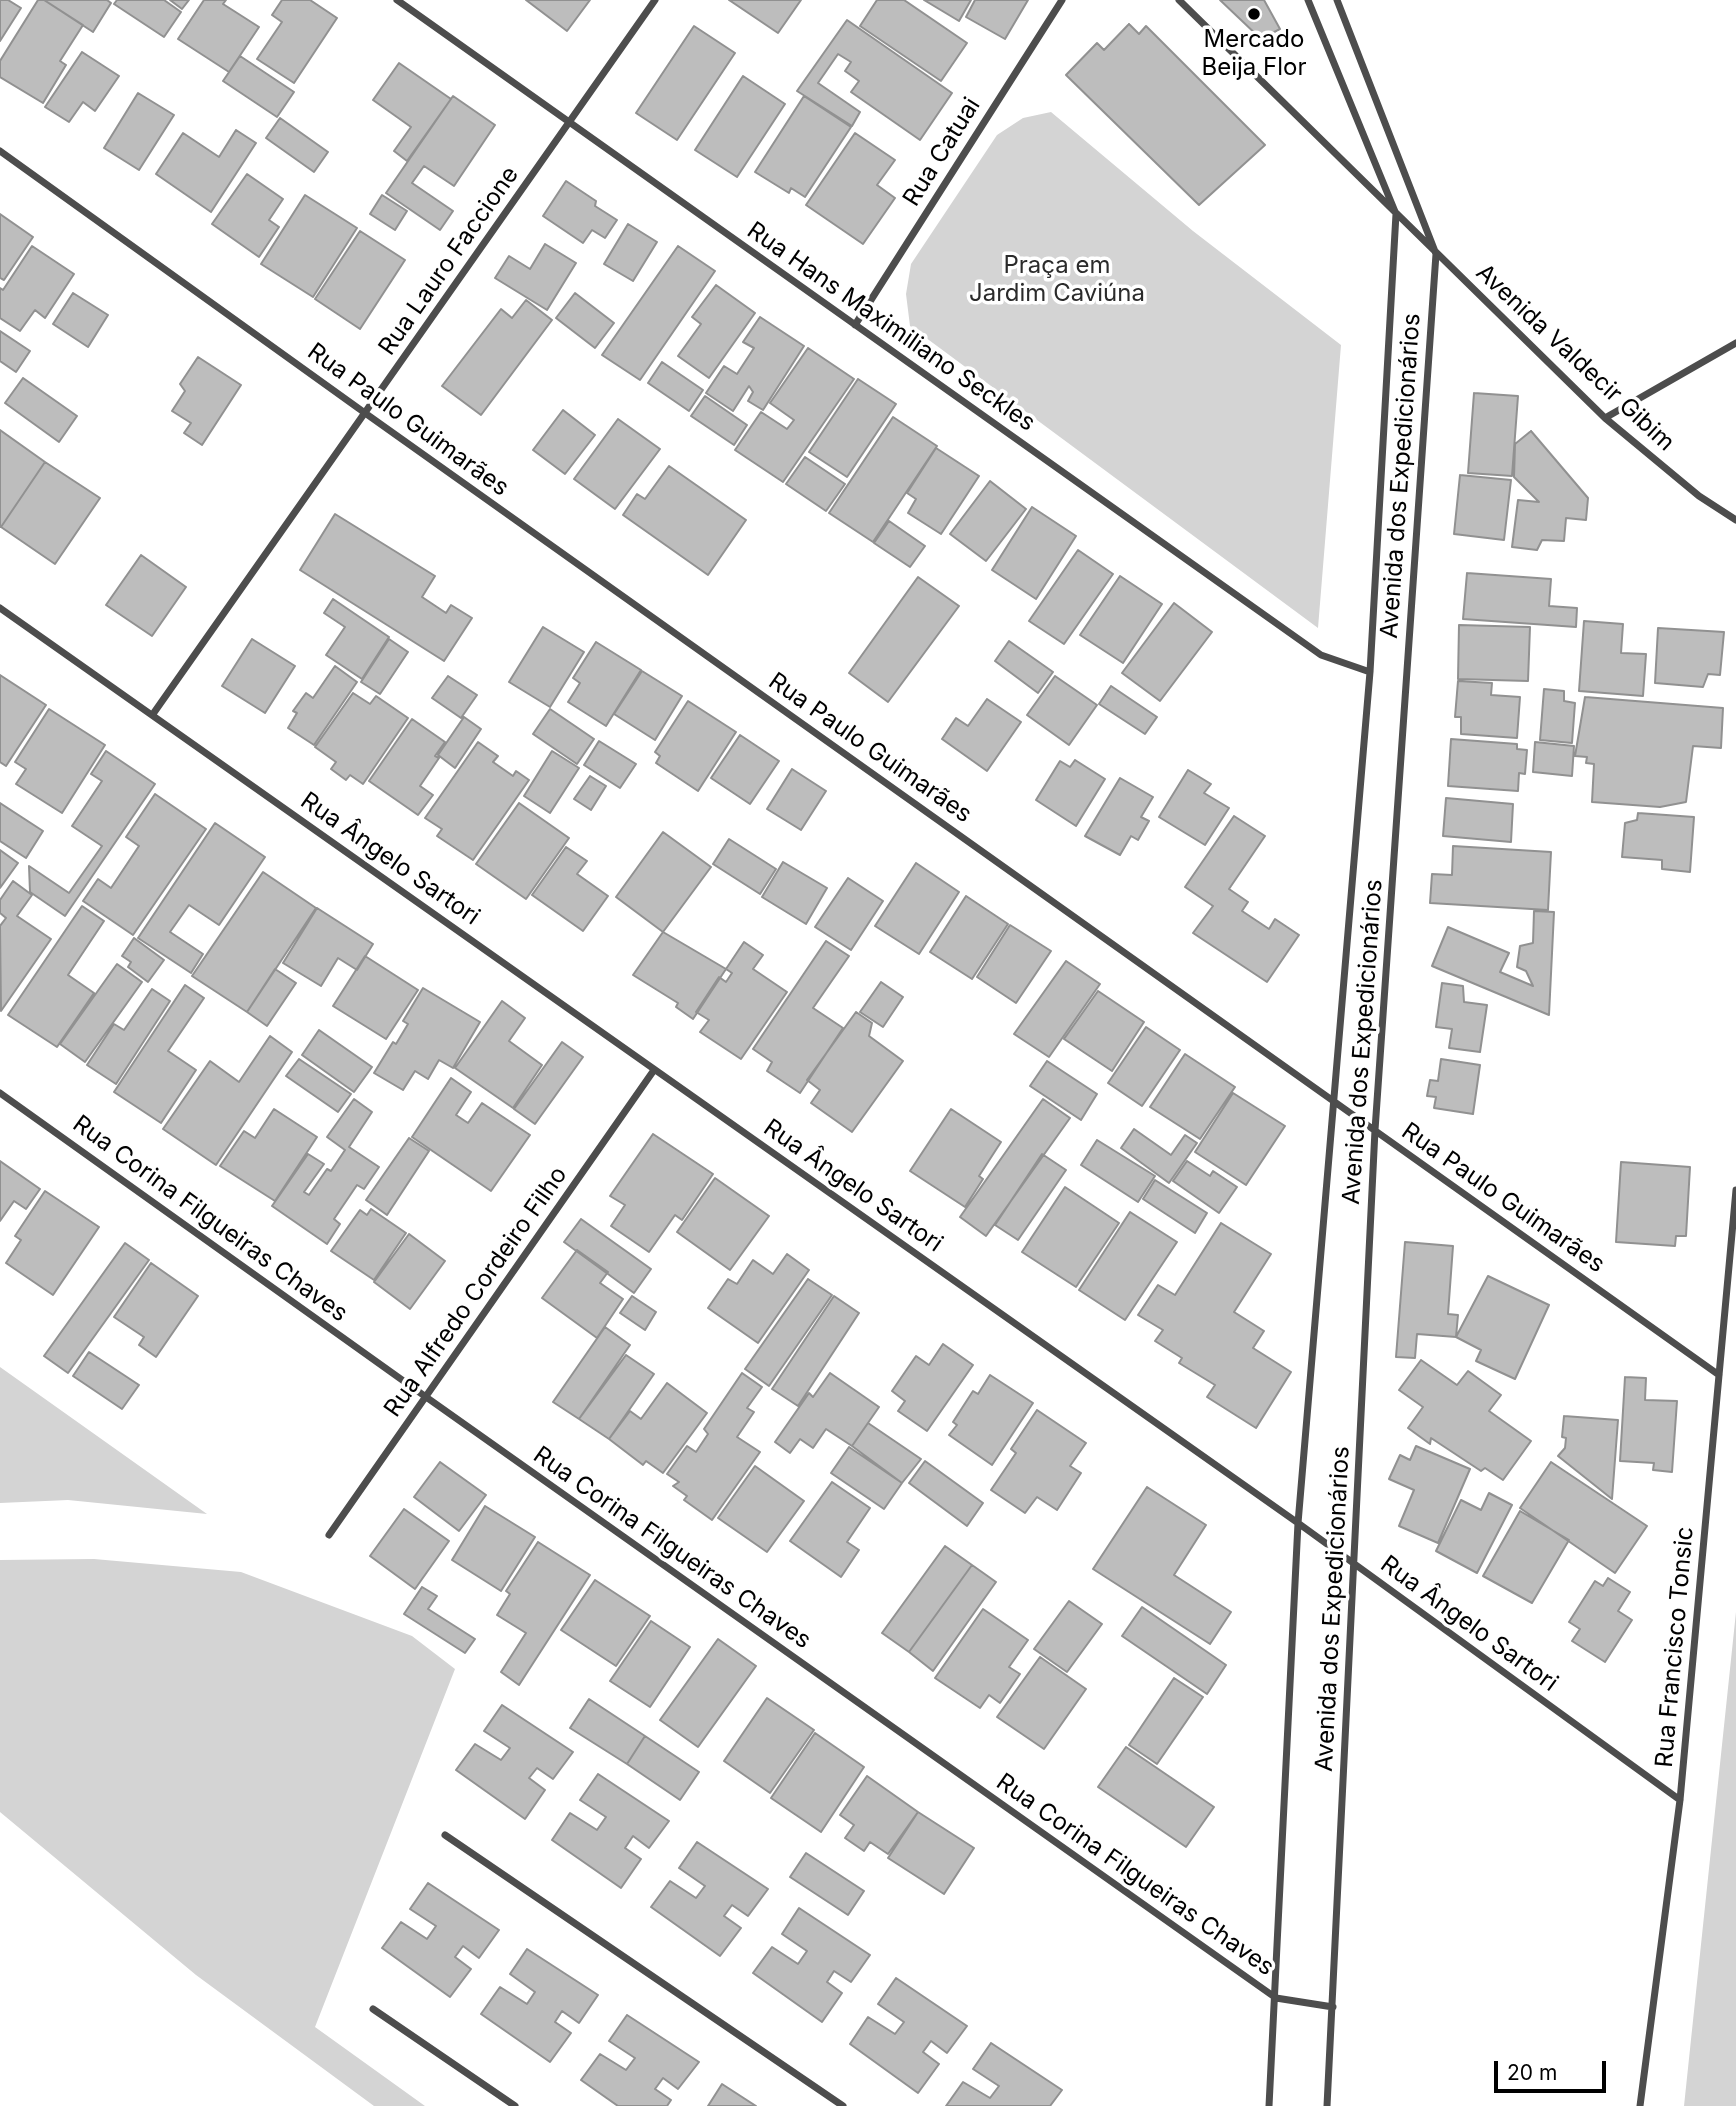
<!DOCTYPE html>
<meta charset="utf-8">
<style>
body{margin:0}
#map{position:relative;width:1736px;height:2106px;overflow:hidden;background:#fff;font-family:Inter,sans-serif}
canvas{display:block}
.scale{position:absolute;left:1494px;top:2061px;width:112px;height:32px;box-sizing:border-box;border:4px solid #000;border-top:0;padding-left:9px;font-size:21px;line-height:24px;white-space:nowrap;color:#000;-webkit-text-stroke:5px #fff;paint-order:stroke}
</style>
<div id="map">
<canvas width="1736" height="2106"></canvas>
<div class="scale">20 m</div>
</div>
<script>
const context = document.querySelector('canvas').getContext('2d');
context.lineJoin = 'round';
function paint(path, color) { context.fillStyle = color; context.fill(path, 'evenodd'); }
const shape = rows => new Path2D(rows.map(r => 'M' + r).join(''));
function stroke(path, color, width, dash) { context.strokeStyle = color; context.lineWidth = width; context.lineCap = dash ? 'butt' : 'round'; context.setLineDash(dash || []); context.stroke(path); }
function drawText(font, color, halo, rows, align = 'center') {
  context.font = font + ' Inter,sans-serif'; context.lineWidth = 7; context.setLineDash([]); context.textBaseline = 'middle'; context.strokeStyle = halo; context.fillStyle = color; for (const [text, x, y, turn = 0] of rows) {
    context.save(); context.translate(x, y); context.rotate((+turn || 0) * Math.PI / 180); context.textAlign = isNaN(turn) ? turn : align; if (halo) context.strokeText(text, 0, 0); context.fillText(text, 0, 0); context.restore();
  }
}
const green = shape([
 [1051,112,1193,231,1341,345,1318,628,910,326,906,294,911,264,997,135,1023,118],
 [0,1367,207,1514,68,1500,0,1503],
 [94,1559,241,1572,412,1636,455,1669,315,2027,425,2106,374,2106,196,1975,0,1812,0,1560],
 [1736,1612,1736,2106,1684,2106]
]);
const building = shape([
 [0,0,8,0,21,8,0,41,0,0],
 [38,0,44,0,83,25,60,61,66,65,43,103,0,77,0,61,38,0],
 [44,0,107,0,111,3,93,32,44,0],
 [117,0,164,0,181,12,164,37,114,4,117,0],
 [170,0,189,0,182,9,170,0],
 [204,0,226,0,223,4,259,27,229,72,178,39,204,0],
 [282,0,310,0,337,18,294,83,257,59,282,22,272,15,282,0],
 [526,0,590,0,567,31,526,0],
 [729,0,801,0,778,33,729,0],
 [877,0,904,0,967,43,941,81,860,26,877,0],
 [924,0,971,0,959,21,924,0],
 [975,0,1028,0,1005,39,966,17,975,0],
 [1220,0,1264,0,1280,29,1261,39,1220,0],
 [847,20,952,93,920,140,851,92,859,81,845,71,851,62,838,54,818,83,860,112,852,126,797,91,847,20],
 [1129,24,1139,34,1146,26,1265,145,1199,205,1066,75,1097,43,1104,50,1129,24],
 [694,26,735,53,677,140,636,113,694,26],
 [82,52,119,76,95,111,83,102,69,122,45,107,82,52],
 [240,56,294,92,277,117,223,81,240,56],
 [399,63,451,99,407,161,394,151,411,127,373,100,399,63],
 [743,76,785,104,737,177,695,150,743,76],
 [138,93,174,115,139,170,104,148,138,93],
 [453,96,495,125,454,186,424,166,412,183,453,211,440,230,386,193,453,96],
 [804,96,851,127,805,197,791,188,789,193,755,172,804,96],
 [280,118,328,152,314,172,266,138,280,118],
 [236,130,256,143,211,212,156,174,183,133,219,157,236,130],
 [855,133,895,160,877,185,895,198,863,244,806,205,855,133],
 [247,174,283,199,269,220,279,227,259,257,212,224,247,174],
 [566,181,596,201,595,206,617,220,605,238,592,230,583,243,543,216,566,181],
 [305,195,357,228,313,297,261,264,305,195],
 [382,195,407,211,395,230,370,214,382,195],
 [0,214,33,237,4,280,0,278,0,214],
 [628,224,657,242,633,281,604,264,628,224],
 [360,231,405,260,360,329,315,299,360,231],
 [545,244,576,263,547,310,495,278,509,256,530,269,545,244],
 [32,246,74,274,45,318,35,310,20,331,0,318,0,288,3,290,32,246],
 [678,246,715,271,640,380,602,355,678,246],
 [716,285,755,313,709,378,678,356,701,324,692,317,716,285],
 [73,293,108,315,88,347,53,324,73,293],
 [575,293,614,323,595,348,556,318,575,293],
 [526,300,552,320,481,415,442,386,501,309,512,318,526,300],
 [760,317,804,346,763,410,748,401,753,392,749,386,733,411,706,393,724,366,737,374,754,348,743,342,760,317],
 [0,331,30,351,16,372,0,361,0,331],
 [808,348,854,379,783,482,735,450,761,412,787,429,794,420,770,403,808,348],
 [198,357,241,385,202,445,184,433,191,423,172,411,185,391,180,384,198,357],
 [662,362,703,390,689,411,648,383,662,362],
 [23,378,77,416,59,442,5,403,23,378],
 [858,379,896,404,847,477,809,452,858,379],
 [1474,393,1518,396,1512,476,1468,473,1474,393],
 [705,396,747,425,734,445,691,416,705,396],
 [563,410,595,435,565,474,533,450,563,410],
 [893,417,937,446,873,542,829,513,893,417],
 [618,419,660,449,615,509,574,479,618,419],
 [0,430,45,462,1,527,0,527,0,430],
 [1531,431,1588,498,1586,520,1566,518,1564,541,1542,540,1537,550,1512,547,1518,500,1539,502,1514,477,1515,444,1531,431],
 [936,448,979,476,941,534,908,513,916,499,907,493,936,448],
 [805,457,845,484,826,511,786,484,805,457],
 [45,462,100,498,55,564,1,527,45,462],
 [669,466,746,520,708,575,623,515,637,494,645,499,669,466],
 [1460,475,1511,480,1504,540,1454,534,1460,475],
 [990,481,1026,509,986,561,950,534,990,481],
 [1032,507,1076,536,1036,599,992,570,1032,507],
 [335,514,435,576,422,597,446,613,451,605,472,618,444,661,300,570,335,514],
 [889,521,925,546,910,567,874,543,889,521],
 [1078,550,1113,574,1064,644,1029,621,1078,550],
 [141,555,186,587,152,636,106,605,141,555],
 [1467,573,1551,579,1549,606,1577,608,1576,627,1463,619,1467,573],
 [1120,576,1162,604,1123,663,1080,635,1120,576],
 [918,577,959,606,888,702,849,673,918,577],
 [333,599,389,637,362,679,326,655,345,627,324,613,333,599],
 [1174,603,1212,632,1160,701,1122,673,1174,603],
 [1584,621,1623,624,1621,653,1646,654,1643,696,1579,691,1584,621],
 [1459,625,1530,627,1528,681,1458,679,1459,625],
 [543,627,584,652,550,707,509,682,543,627],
 [1658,628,1724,632,1720,675,1708,674,1703,687,1655,683,1658,628],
 [252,639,295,666,265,713,222,686,252,639],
 [389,639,408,652,380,694,361,682,389,639],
 [1009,641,1053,672,1038,693,995,661,1009,641],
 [596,642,641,670,606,726,568,702,580,683,573,678,596,642],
 [335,666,357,682,314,745,288,728,297,713,293,711,306,693,313,698,335,666],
 [642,671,682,696,655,740,614,714,642,671],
 [0,675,46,705,6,766,0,762,0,675],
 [448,676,477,695,461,718,432,698,448,676],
 [1055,676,1097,705,1069,745,1027,715,1055,676],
 [1458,681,1492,683,1491,695,1520,697,1517,738,1461,734,1461,717,1455,717,1458,681],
 [1111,686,1157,717,1145,734,1099,704,1111,686],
 [1544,689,1564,691,1564,701,1575,703,1572,743,1540,740,1544,689],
 [353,693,370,704,376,696,408,718,363,784,350,775,346,780,331,769,336,762,315,747,353,693],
 [1585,697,1723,708,1721,748,1693,746,1686,802,1660,807,1592,802,1594,764,1586,763,1587,757,1575,756,1585,697],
 [987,699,1021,722,987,771,942,739,956,718,968,726,987,699],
 [688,701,736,732,698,791,656,763,660,756,655,752,688,701],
 [49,709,105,745,62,813,16,784,26,769,15,762,49,709],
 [550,709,594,739,577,764,533,734,550,709],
 [464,717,481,729,455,768,438,755,464,717],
 [412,719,445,742,435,756,439,758,420,786,433,795,418,815,369,781,412,719],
 [740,735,779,761,750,804,711,778,740,735],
 [1451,739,1517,744,1517,749,1527,750,1525,774,1519,773,1518,791,1448,786,1451,739],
 [599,741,636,764,620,788,584,765,599,741],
 [478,742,498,756,493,762,513,776,516,771,529,780,473,860,437,836,442,829,425,818,478,742],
 [1535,742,1574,746,1572,776,1533,772,1535,742],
 [106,751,155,784,65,916,30,892,29,866,69,893,102,846,72,826,102,781,91,774,106,751],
 [552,751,579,768,550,813,524,796,552,751],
 [1075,760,1105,779,1076,826,1036,800,1060,761,1070,767,1075,760],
 [792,769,826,791,801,830,767,809,792,769],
 [1188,770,1211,784,1204,793,1229,808,1205,845,1159,817,1188,770],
 [590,776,606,786,591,810,574,799,590,776],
 [1120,778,1153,797,1141,817,1149,821,1138,840,1131,836,1120,855,1085,836,1120,778],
 [155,794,206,829,133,935,83,901,98,879,111,888,139,846,126,837,155,794],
 [1446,798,1513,804,1511,842,1443,836,1446,798],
 [0,803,43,831,26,858,0,841,0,803],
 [519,803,569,838,526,899,476,864,519,803],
 [1638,813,1694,817,1690,872,1662,869,1662,860,1622,857,1625,823,1637,820,1638,813],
 [1234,816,1265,836,1229,889,1248,902,1242,911,1269,929,1275,919,1299,935,1267,982,1193,933,1213,906,1185,887,1234,816],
 [215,823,265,857,219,925,189,905,170,932,203,954,191,973,138,938,215,823],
 [663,832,711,867,663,932,616,897,663,832],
 [729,839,776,869,760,894,713,864,729,839],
 [1453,846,1551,852,1548,910,1430,903,1432,874,1452,875,1453,846],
 [566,847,587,861,577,874,608,896,583,931,532,895,566,847],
 [0,850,18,863,0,888,0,850],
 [783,862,827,888,806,924,762,897,783,862],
 [916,863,959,892,919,954,875,926,916,863],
 [263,872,316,908,247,1012,192,976,263,872],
 [848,878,883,901,851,950,815,927,848,878],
 [13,881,32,895,17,916,51,939,1,1011,0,926,6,918,0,913,0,900,13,881],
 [966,896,1008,924,972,979,930,952,966,896],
 [82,906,104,921,68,975,94,993,57,1047,8,1015,82,906],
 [317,908,373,944,357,970,338,958,321,986,283,963,317,908],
 [1534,911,1554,912,1549,1015,1432,966,1448,927,1509,953,1500,972,1533,986,1526,971,1517,967,1520,946,1533,943,1534,911],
 [1010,925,1051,951,1016,1003,977,977,1010,925],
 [663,932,726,969,693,1019,676,1007,678,1003,633,975,663,932],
 [134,938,164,960,148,982,128,967,131,962,122,956,134,938],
 [826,941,849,956,813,1008,843,1028,800,1093,767,1071,772,1062,753,1049,826,941],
 [744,942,763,955,753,969,787,992,741,1059,700,1032,709,1020,696,1012,719,977,726,982,732,973,726,969,744,942],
 [365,956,418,990,386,1039,333,1006,365,956],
 [1066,961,1100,984,1049,1057,1014,1034,1066,961],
 [117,964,142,982,85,1062,60,1044,117,964],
 [275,969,296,983,267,1026,247,1012,275,969],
 [881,982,903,997,883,1027,860,1012,881,982],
 [1442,983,1463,986,1464,1002,1487,1005,1480,1052,1449,1048,1452,1029,1436,1027,1442,983],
 [185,985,204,998,168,1051,196,1070,161,1123,114,1092,185,985],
 [423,988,480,1022,453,1068,439,1060,428,1079,415,1071,403,1090,374,1073,393,1042,396,1044,408,1024,403,1021,423,988],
 [152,989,170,1001,116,1084,87,1065,114,1024,124,1030,152,989],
 [1098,991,1144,1022,1112,1071,1064,1039,1098,991],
 [502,1001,525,1018,509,1041,542,1065,513,1108,455,1068,502,1001],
 [856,1012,872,1023,869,1036,903,1061,852,1132,811,1103,820,1090,807,1080,856,1012],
 [1146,1027,1180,1050,1142,1106,1108,1083,1146,1027],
 [319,1030,372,1067,354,1092,302,1055,319,1030],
 [270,1036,292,1052,216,1165,163,1129,210,1061,239,1082,270,1036],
 [562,1042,583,1057,535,1124,514,1109,562,1042],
 [1185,1054,1235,1087,1200,1139,1150,1107,1185,1054],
 [299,1059,351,1094,338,1112,286,1076,299,1059],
 [1441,1059,1480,1065,1473,1114,1434,1108,1436,1097,1427,1096,1430,1080,1438,1081,1441,1059],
 [1047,1061,1097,1094,1081,1120,1030,1086,1047,1061],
 [451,1078,471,1092,456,1115,468,1123,482,1103,530,1135,491,1191,412,1137,451,1078],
 [1233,1093,1285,1126,1246,1185,1195,1152,1233,1093],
 [354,1099,372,1112,349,1147,379,1167,364,1189,357,1185,334,1219,340,1224,327,1244,272,1206,308,1154,324,1164,304,1192,309,1195,327,1169,331,1171,345,1150,327,1137,354,1099],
 [1043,1099,1070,1118,986,1236,960,1217,1043,1099],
 [274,1109,317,1137,275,1201,220,1166,244,1131,255,1138,274,1109],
 [951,1109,1001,1142,979,1176,983,1179,965,1207,910,1171,951,1109],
 [1134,1129,1171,1155,1185,1135,1197,1143,1169,1183,1121,1148,1134,1129],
 [653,1134,713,1174,682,1220,675,1215,649,1252,611,1226,625,1205,610,1196,653,1134],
 [409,1138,429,1151,387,1215,366,1200,409,1138],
 [1097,1140,1155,1176,1138,1202,1081,1165,1097,1140],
 [1042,1154,1066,1170,1018,1240,995,1225,1042,1154],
 [0,1161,40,1189,26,1209,14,1201,0,1221,0,1161],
 [1187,1161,1210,1176,1213,1171,1237,1187,1219,1213,1173,1181,1187,1161],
 [1621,1162,1690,1167,1686,1236,1676,1236,1675,1246,1616,1242,1621,1162],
 [715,1178,769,1216,730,1270,677,1232,715,1178],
 [1155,1180,1207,1213,1195,1233,1143,1199,1155,1180],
 [1065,1187,1119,1223,1076,1287,1022,1252,1065,1187],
 [45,1191,99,1227,53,1295,6,1263,21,1240,15,1236,45,1191],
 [371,1209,406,1233,374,1280,331,1251,360,1210,367,1215,371,1209],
 [1130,1212,1177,1242,1125,1320,1079,1290,1130,1212],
 [581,1219,651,1269,634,1293,564,1242,581,1219],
 [1221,1223,1271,1254,1234,1312,1264,1331,1253,1348,1291,1372,1256,1428,1207,1397,1215,1385,1179,1363,1182,1358,1155,1341,1163,1330,1138,1315,1158,1285,1175,1295,1221,1223],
 [409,1234,445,1261,410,1309,374,1282,409,1234],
 [1405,1242,1453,1246,1448,1314,1458,1315,1456,1337,1417,1334,1415,1358,1396,1357,1405,1242],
 [125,1243,149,1260,68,1373,44,1356,125,1243],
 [577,1250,608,1272,600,1283,623,1299,597,1338,542,1298,577,1250],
 [787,1254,809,1270,758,1343,708,1308,728,1279,737,1284,753,1260,773,1274,787,1254],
 [151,1263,198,1296,156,1357,139,1345,144,1337,114,1317,151,1263],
 [1488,1276,1549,1305,1515,1379,1476,1361,1481,1350,1456,1337,1488,1276],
 [808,1279,832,1295,769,1386,745,1369,808,1279],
 [632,1296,656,1312,645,1330,620,1313,632,1296],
 [834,1296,859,1313,798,1406,772,1389,834,1296],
 [605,1327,630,1345,579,1419,553,1402,605,1327],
 [943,1344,973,1365,927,1431,898,1411,905,1401,892,1391,916,1356,929,1365,943,1344],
 [89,1352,139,1385,122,1409,73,1376,89,1352],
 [626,1355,654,1374,609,1439,579,1419,626,1355],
 [1421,1360,1457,1385,1468,1371,1501,1395,1489,1411,1531,1441,1503,1480,1485,1468,1481,1471,1431,1438,1430,1444,1408,1428,1423,1407,1399,1390,1421,1360],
 [742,1373,762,1387,747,1408,754,1412,737,1437,760,1452,712,1520,684,1500,687,1496,673,1486,679,1482,667,1474,687,1446,696,1452,708,1434,704,1429,742,1373],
 [830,1373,879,1407,852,1446,826,1429,813,1448,800,1439,790,1453,775,1442,809,1393,813,1397,830,1373],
 [990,1375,1033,1403,992,1465,949,1435,957,1425,953,1422,973,1391,978,1394,990,1375],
 [1625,1377,1646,1378,1645,1400,1677,1401,1672,1472,1653,1470,1654,1463,1620,1461,1625,1377],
 [667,1383,707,1413,663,1473,646,1461,643,1465,609,1439,630,1411,641,1419,667,1383],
 [1037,1410,1086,1443,1070,1466,1081,1473,1057,1510,1037,1497,1025,1513,991,1490,1016,1453,1011,1449,1037,1410],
 [1564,1416,1618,1420,1612,1499,1558,1456,1565,1448,1566,1438,1562,1437,1564,1416],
 [868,1423,921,1459,902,1483,852,1446,868,1423],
 [1416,1446,1470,1469,1438,1543,1399,1526,1414,1490,1389,1479,1400,1455,1410,1460,1416,1446],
 [849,1447,902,1483,884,1509,831,1473,849,1447],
 [925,1461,983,1503,967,1526,909,1483,925,1461],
 [440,1462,486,1495,459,1531,414,1497,440,1462],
 [1551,1462,1647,1526,1615,1573,1520,1508,1551,1462],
 [755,1466,804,1501,767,1552,718,1518,755,1466],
 [832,1482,870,1508,847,1542,859,1550,841,1577,790,1541,832,1482],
 [1147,1487,1206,1525,1174,1575,1231,1612,1210,1644,1093,1569,1147,1487],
 [1489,1493,1512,1505,1477,1573,1436,1551,1461,1500,1481,1510,1489,1493],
 [485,1506,535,1537,501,1591,452,1560,485,1506],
 [404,1509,449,1541,415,1589,370,1556,404,1509],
 [1520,1511,1569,1540,1532,1603,1483,1576,1520,1511],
 [538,1542,590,1575,519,1685,501,1672,526,1633,497,1615,510,1594,506,1591,538,1542],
 [945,1546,972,1565,909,1652,882,1633,945,1546],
 [972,1565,996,1582,933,1671,909,1652,972,1565],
 [1608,1578,1630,1592,1618,1611,1632,1620,1605,1662,1572,1641,1580,1629,1569,1622,1595,1581,1603,1586,1608,1578],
 [595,1580,650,1616,616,1666,561,1630,595,1580],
 [422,1587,437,1596,428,1609,475,1639,465,1653,404,1614,422,1587],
 [1069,1601,1102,1624,1067,1672,1034,1649,1069,1601],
 [1142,1607,1226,1665,1207,1694,1122,1636,1142,1607],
 [983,1609,1028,1640,1009,1667,1020,1674,1000,1703,989,1695,980,1708,935,1678,983,1609],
 [651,1621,690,1647,650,1707,610,1681,651,1621],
 [718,1639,756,1666,698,1747,660,1720,718,1639],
 [1040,1657,1086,1689,1044,1749,997,1717,1040,1657],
 [1174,1678,1203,1697,1157,1764,1129,1745,1174,1678],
 [767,1698,814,1730,770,1793,724,1761,767,1698],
 [589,1699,645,1736,627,1764,570,1728,589,1699],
 [502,1705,573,1752,553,1779,537,1768,529,1778,545,1790,525,1819,456,1770,475,1744,501,1760,510,1748,484,1731,502,1705],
 [815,1733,864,1767,821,1832,771,1798,815,1733],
 [645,1736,699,1772,680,1800,627,1764,645,1736],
 [1126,1747,1214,1807,1186,1847,1098,1787,1126,1747],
 [598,1774,669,1821,649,1848,633,1836,625,1848,641,1859,621,1888,552,1840,570,1813,597,1830,606,1817,580,1800,598,1774],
 [867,1776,918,1812,888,1854,870,1842,864,1851,845,1838,854,1825,840,1815,867,1776],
 [918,1812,974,1848,944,1894,888,1858,918,1812],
 [697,1842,768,1889,748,1916,732,1905,724,1916,741,1928,720,1956,651,1907,670,1881,696,1898,705,1886,679,1868,697,1842],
 [806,1853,864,1891,848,1915,790,1877,806,1853],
 [428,1883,499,1930,479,1958,463,1946,455,1957,471,1969,450,1997,382,1948,401,1922,427,1939,436,1926,410,1909,428,1883],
 [799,1908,870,1955,851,1982,834,1971,827,1982,842,1993,822,2022,753,1973,772,1947,798,1964,807,1951,782,1934,799,1908],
 [527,1949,598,1995,579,2023,562,2011,555,2022,571,2033,550,2062,481,2014,500,1987,527,2004,535,1992,510,1974,527,1949],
 [896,1978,967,2026,947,2053,931,2041,923,2052,939,2064,918,2093,850,2044,868,2017,895,2034,904,2022,878,2004,896,1978],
 [627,2015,699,2062,678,2089,663,2078,655,2089,671,2100,667,2106,618,2106,581,2080,600,2054,626,2070,635,2058,609,2041,627,2015],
 [991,2043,1062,2090,1050,2106,946,2106,963,2082,990,2098,999,2086,973,2069,991,2043],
 [722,2084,756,2106,708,2106,722,2084]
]);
const minor = shape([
 [397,0,1321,655,1370,672],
 [1179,0,1605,418,1699,496,1736,520],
 [0,151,365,413,1719,1375],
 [855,325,1062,0],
 [1605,418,1736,343],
 [0,608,1298,1523,1680,1800],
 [153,714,655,0],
 [0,1093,426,1397,1276,1998,1333,2007],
 [329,1535,654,1070],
 [445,1835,843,2106],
 [373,2009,515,2106],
 [1269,2106,1298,1523,1370,672,1396,214,1308,0],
 [1327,2106,1375,1130,1436,254,1337,0],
 [1640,2106,1680,1800,1736,1190]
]);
const markers = [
 [1254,14,7,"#000"]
];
const poiNames = [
 ["Mercado",1254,40],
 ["Beija Flor",1254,68]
];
const streetNames = [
 ["Rua Catuai",942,152,-58],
 ["Rua Lauro Faccione",449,261,-55],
 ["Rua Hans Maximiliano Seckles",891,327,35],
 ["Avenida Valdecir Gibim",1575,358,43],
 ["Rua Paulo Guimarães",408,420,36],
 ["Avenida dos Expedicionários",1401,476,-86],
 ["Rua Paulo Guimarães",870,748,35],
 ["Rua Ângelo Sartori",390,859,35],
 ["Avenida dos Expedicionários",1363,1042,-86],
 ["Rua Ângelo Sartori",853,1186,35],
 ["Rua Paulo Guimarães",1503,1198,35],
 ["Rua Corina Filgueiras Chaves",210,1219,36],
 ["Rua Alfredo Cordeiro Filho",476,1292,-55],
 ["Rua Corina Filgueiras Chaves",672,1548,35],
 ["Avenida dos Expedicionários",1333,1609,-87],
 ["Rua Ângelo Sartori",1469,1624,36],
 ["Rua Francisco Tonsic",1675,1647,-85],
 ["Rua Corina Filgueiras Chaves",1135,1875,35]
];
const parkNames = [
 ["Praça em",1057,266],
 ["Jardim Caviúna",1057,294]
];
paint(green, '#d4d4d4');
paint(building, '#bdbdbd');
stroke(building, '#919191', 2);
stroke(minor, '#4d4d4d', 7);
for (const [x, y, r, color] of markers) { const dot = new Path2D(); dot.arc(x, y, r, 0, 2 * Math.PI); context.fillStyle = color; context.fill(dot); stroke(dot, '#fff', 2.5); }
drawText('24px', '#000', '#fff', poiNames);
drawText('24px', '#000', '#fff', streetNames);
drawText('24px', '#2b2b2b', '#fff', parkNames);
</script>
